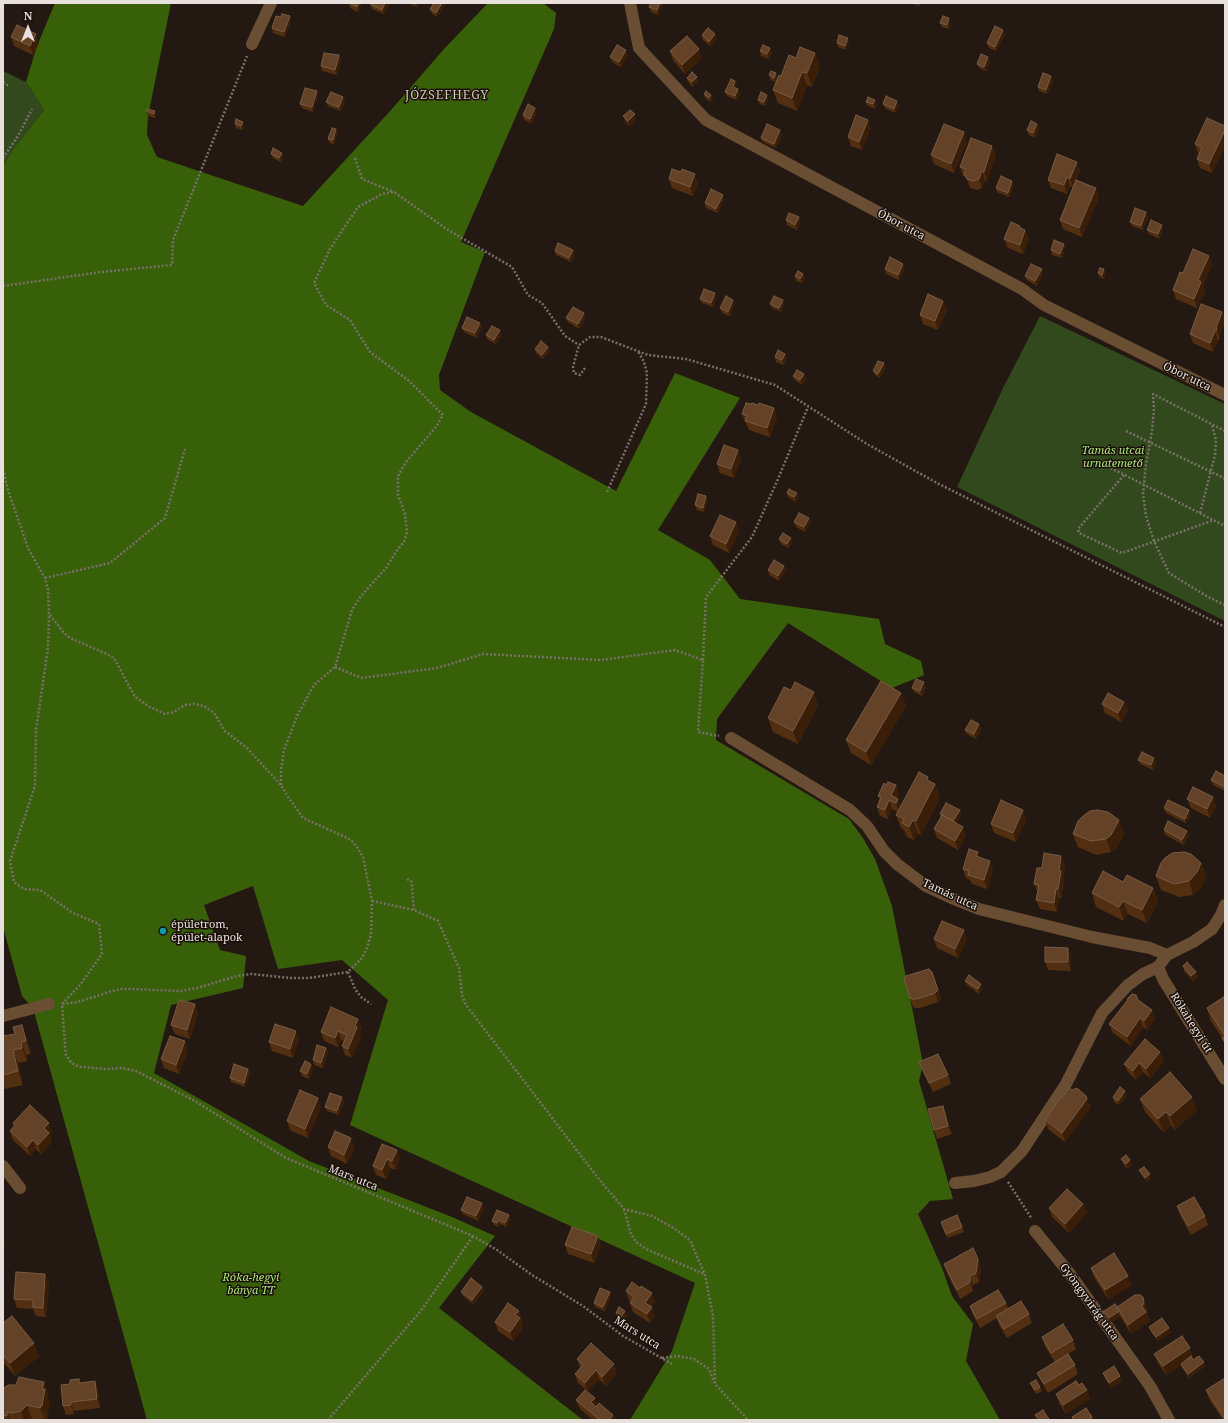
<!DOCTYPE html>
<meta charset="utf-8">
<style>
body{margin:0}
#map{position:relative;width:1228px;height:1423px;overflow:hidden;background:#241912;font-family:"Noto Serif",serif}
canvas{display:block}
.frame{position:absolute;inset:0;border:4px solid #e8e0dc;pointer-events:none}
.north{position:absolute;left:8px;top:8px;width:40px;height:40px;-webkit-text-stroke:3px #1a1009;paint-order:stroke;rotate:0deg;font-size:11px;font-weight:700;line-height:16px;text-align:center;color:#e8e0dc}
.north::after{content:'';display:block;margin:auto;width:14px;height:18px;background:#e8e0dc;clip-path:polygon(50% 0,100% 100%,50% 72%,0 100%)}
</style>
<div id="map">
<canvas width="1228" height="1423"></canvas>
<div class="frame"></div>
<div class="north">N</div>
</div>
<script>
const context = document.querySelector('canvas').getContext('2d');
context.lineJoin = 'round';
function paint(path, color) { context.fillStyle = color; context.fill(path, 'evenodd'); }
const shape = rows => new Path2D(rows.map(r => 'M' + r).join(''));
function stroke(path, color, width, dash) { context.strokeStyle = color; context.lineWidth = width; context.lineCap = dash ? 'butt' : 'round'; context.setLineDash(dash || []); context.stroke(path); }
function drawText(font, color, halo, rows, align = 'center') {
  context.font = font + ' "Noto Serif",serif'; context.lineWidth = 3; context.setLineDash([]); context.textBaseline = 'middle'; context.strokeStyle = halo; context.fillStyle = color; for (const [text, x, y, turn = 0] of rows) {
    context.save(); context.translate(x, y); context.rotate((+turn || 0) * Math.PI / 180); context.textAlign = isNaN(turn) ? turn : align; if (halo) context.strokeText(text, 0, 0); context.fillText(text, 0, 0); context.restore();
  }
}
const green = shape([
 [3,71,26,82,44,110,15,147,3,166],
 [1040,316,1225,404,1225,621,957,487,1003,388]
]);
const forest = shape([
 [55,3,171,3,148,116,147,135,157,157,303,206,392,109,444,49,488,3,543,3,556,13,554,29,461,242,485,252,439,375,440,390,471,412,616,491,675,373,740,398,658,530,710,560,740,599,879,619,885,644,921,661,924,675,892,688,788,623,717,719,716,740,849,819,863,838,875,859,892,906,923,1064,919,1081,953,1199,930,1201,918,1214,942,1268,952,1296,973,1324,966,1361,1000,1420,630,1420,672,1351,695,1283,350,1125,388,1000,342,960,278,969,253,886,204,905,220,950,246,956,243,988,171,1005,154,1073,309,1161,452,1217,495,1236,439,1308,583,1420,147,1420,33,1008,22,996,3,927,3,166,15,147,44,110,26,82,37,46]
]);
const path = shape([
 [3,82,9,86],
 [3,158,18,136,32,109],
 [355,158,362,179,394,192],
 [3,286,101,272,172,265,173,240,247,56],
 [585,368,580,375,574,373,573,367,579,345,590,337,601,337,648,355,686,359,775,385,867,444,937,483,1225,627],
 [1126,431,1224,478,1225,480],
 [1225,431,1153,394,1154,409,1152,431,1146,464,1143,494,1146,516,1154,541,1169,573,1208,597,1225,605],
 [1107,466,1225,526],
 [3,469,8,490,28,548,45,578,48,590,49,615,48,648,36,730,35,786,10,861,14,882,24,889,40,890,73,913,99,924,102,954,80,985,62,1004,65,1045,66,1055,70,1061,75,1065,81,1067,107,1069,122,1068,136,1071,195,1101,286,1158,473,1236,497,1250,532,1275,583,1306,623,1336,672,1364],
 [1124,475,1078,529,1079,533,1122,553,1214,520],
 [607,492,646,404,647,373,644,362,638,351],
 [1200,513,1215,455,1216,440,1212,425],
 [45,578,110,563,165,518,185,449],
 [50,615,64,633,70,638,107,654,114,658,135,697,150,707,165,714,174,712,185,705,194,704,204,706,214,713,225,731,247,748,281,785,288,797,303,818,343,836,351,840,357,847,363,857,372,901,371,935,367,948,362,958,348,972,309,978,290,978,251,974,237,976,197,988,181,991,132,989,122,989,112,991,78,1002,62,1004],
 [703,660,706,597,752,537,778,479,808,407],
 [335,667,362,678,437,668,483,654,601,660,675,650,703,660,698,732,719,736],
 [281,785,281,770,284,750,297,716,314,685,335,667,352,610,361,596,386,568,398,549,404,542,407,532,405,514,398,495,398,476,406,462,436,427,443,415,409,381,370,352,350,320,326,305,314,283,330,249,358,207,382,194,394,192,448,230,512,267,528,295,542,303,565,336,579,345],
 [407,879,411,881,412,886,414,910],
 [372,901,414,910,438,921,459,968,462,995,466,1005,598,1178,624,1209,652,1216,672,1227,690,1240,705,1275,713,1316,715,1384,748,1420],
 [348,972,355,989,361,997,371,1004],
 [1008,1182,1032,1219],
 [624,1209,631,1234,636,1242,646,1249,704,1274],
 [662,1358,678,1356,694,1359,709,1369,714,1382],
 [328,1420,423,1308,473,1236]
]);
const minor = shape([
 [630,3,639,48,706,120,1022,289,1044,305,1225,395],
 [252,44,271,3],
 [731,738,850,810,867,826,884,851,897,864,926,886,954,899,979,909,1092,937,1150,948,1167,955],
 [1158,967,1163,979,1225,1079],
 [3,1016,49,1004],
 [3,1166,20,1188],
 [955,1183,974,1181,990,1177,1001,1172,1022,1151,1066,1084,1102,1013,1128,985,1143,974,1158,967,1167,955,1193,942,1212,929,1221,915,1225,905],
 [1035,1231,1070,1274,1150,1386,1169,1420]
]);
const wall = shape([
 [349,3,362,3,358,12,350,8],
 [371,3,388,3,389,4,384,14,372,9,370,4],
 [408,3,419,3,417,7],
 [434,3,446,3,437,17,432,14,430,9],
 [911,3,920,3,919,6],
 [663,4,658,15,651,12,649,7],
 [291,21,285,37,273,33,272,28],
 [951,22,949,29,942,27,940,23],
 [1003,30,1005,34,996,51,989,48,987,43],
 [702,35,717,39,710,46,703,40],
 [11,37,39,43,33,55,14,46],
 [849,42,846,50,838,47,837,43],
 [770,48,772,53,769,59,761,56,760,51],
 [670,51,702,58,685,74,673,60],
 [339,55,341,60,337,75,322,71,321,66],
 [628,55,621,67,612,62,610,57],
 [988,57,990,62,986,71,979,68,977,64],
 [820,66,812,87,807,85,797,111,778,103,773,90,776,82,771,80,769,75,776,73,778,78,781,76],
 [687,78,698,81,693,87,688,82],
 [1053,81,1047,94,1039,91,1038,87],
 [737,85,736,88,738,89,740,94,737,100,727,96,725,92],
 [317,91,318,96,313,112,302,108,300,104],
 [704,94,711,95,713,99,710,102,705,98],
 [768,99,765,106,760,104,758,100],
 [345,101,341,111,328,106,326,102],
 [866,102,877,104,875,109,868,106],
 [883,104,899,105,895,113,885,108],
 [535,108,537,112,531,123,524,120,523,115],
 [147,109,156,116,155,118,148,116,146,111],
 [623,116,636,119,629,126,625,121],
 [235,124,244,126,243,130,236,128],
 [1037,124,1039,129,1035,138,1029,135,1027,130],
 [871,128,862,150,851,146,848,137],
 [1225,130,1225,146,1212,173,1200,168,1197,159,1199,153,1198,153,1195,144],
 [338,133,334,145,330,143,328,139],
 [782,135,776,148,763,142,761,138],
 [967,141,954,173,934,164,931,155],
 [992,146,996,155,987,181,985,180,982,188,977,190,970,188,966,177,963,176,960,167],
 [282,153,283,157,281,162,273,158,271,154],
 [1080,170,1076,180,1099,197,1082,237,1063,229,1060,220,1073,187,1070,186,1067,194,1051,188,1048,180],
 [669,179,698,183,693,196,672,188],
 [1014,185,1009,197,997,192,996,188],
 [724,199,718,213,706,208,705,203],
 [1146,212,1148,217,1143,230,1132,226,1130,222],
 [786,220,801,222,797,230,787,225],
 [1163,229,1159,239,1149,234,1147,230],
 [1025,230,1029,239,1023,254,1008,248,1004,239],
 [1064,244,1065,248,1062,258,1052,255,1051,250],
 [573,250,575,254,571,262,556,255,555,251],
 [1212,265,1203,286,1205,291,1197,308,1176,299,1173,290,1183,273],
 [905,268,899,280,886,274,885,269],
 [1098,273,1106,273,1104,279,1100,278],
 [803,274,805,278,802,283,796,281,795,276],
 [1043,274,1037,286,1027,280,1025,276],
 [715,293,716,298,713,307,702,303,700,299],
 [943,301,947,310,938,330,923,324,920,315],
 [735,304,730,316,722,313,720,308],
 [770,304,785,304,781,312,772,308],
 [1222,312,1225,319,1225,322,1219,337,1220,339,1218,340,1213,352,1193,343,1190,334],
 [566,318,586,318,579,329,568,322],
 [480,323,482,327,477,338,464,332,462,328],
 [502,334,496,344,488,340,486,335],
 [548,347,549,352,543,359,536,353,535,349],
 [775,357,787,358,784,365,776,362],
 [884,363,885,368,880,378,875,375,873,371],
 [793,376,806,379,802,385,795,380],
 [751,404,774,408,777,417,770,437,749,430,742,414],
 [741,459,734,478,720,473,717,464],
 [787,493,797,493,798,498,796,502,788,497],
 [708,501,704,512,697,510,695,505],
 [736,522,739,531,729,553,713,545,710,536],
 [794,522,811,522,805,532,796,527],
 [779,539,792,542,789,548,781,544],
 [784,566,786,571,779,581,769,575,768,570],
 [924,682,926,687,922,696,914,692,912,688],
 [901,693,906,706,871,765,851,753,846,740],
 [1124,702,1128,711,1121,722,1105,713,1102,704],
 [818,705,798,744,773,732,768,718],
 [979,724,981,729,976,739,967,734,965,730],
 [1138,760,1156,763,1153,770,1140,764],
 [1225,776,1225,791,1213,785,1211,780],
 [928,777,930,782,935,784,940,798,921,835,918,833,914,840,907,837,904,830,901,828,896,815,898,812,892,809,888,819,880,816,877,807,880,800,878,796,886,785,896,785,899,794,897,798,898,799,901,806],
 [1187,799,1216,806,1210,818,1191,808],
 [1164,808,1191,815,1186,823,1166,813],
 [960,810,961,815,956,823,966,835,958,850,937,838,934,829,941,817,940,814],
 [1023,810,1026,819,1016,842,994,833,991,824],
 [1119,820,1124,834,1116,849,1111,852,1096,855,1078,847,1073,834],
 [1164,830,1187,831,1189,835,1184,845,1165,835],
 [1061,856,1065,865,1063,876,1064,880,1061,898,1059,898,1057,912,1040,909,1036,900,1038,893,1034,884,1042,868],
 [980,858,993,870,987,889,972,884,970,880,966,878,963,869],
 [1201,863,1206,876,1202,886,1193,895,1179,897,1161,890,1156,876],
 [1123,882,1153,888,1158,901,1147,923,1128,914,1124,921,1096,907,1092,893],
 [934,939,967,939,958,958,937,948],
 [1071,957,1071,971,1048,970,1045,962],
 [1183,966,1198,977,1193,981,1184,971],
 [932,972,941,999,938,1002,920,1008,915,1008,913,1007,910,998],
 [965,981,983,988,979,994,967,985],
 [1225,996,1225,1046,1222,1038,1211,1021,1207,1008],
 [1138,1000,1155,1019,1147,1030,1143,1027,1131,1046,1113,1033,1109,1024],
 [195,1004,198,1013,190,1039,175,1034,171,1025],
 [362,1028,359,1033,361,1036,352,1058,345,1055,342,1046,344,1041,341,1040,338,1047,324,1041,321,1032],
 [3,1036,27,1039,31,1054,26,1055,27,1061,18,1063,23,1085,4,1089],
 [299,1040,293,1058,272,1051,269,1042],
 [326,1048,328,1052,323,1068,314,1065,313,1060],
 [188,1050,179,1074,164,1068,161,1059],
 [1164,1061,1150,1078,1143,1072,1136,1080,1128,1072,1124,1064],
 [919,1062,948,1075,951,1084,933,1092,923,1071],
 [311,1064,313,1068,309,1079,302,1076,300,1071],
 [248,1069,250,1074,245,1087,231,1082,230,1078],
 [1127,1096,1119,1105,1114,1102,1113,1097],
 [1062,1098,1090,1105,1090,1108,1065,1142,1048,1129,1045,1120],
 [1140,1099,1197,1110,1175,1130,1171,1125,1163,1132,1145,1112],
 [344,1101,339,1115,327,1111,325,1107],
 [943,1106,952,1134,937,1139,934,1130],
 [321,1107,308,1138,290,1130,287,1121],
 [13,1123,52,1132,50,1135,52,1142,41,1154,36,1149,30,1156,13,1140,10,1131,14,1127],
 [328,1147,355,1147,347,1164,331,1156],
 [397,1150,400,1159,396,1170,390,1168,386,1179,376,1175,373,1166],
 [1121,1159,1130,1160,1132,1165,1127,1169,1123,1163],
 [1139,1170,1151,1179,1147,1182,1141,1174],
 [1083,1204,1087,1213,1069,1233,1052,1217,1049,1208],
 [1177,1206,1205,1216,1208,1225,1191,1235,1180,1215],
 [484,1208,478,1221,463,1214,461,1210],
 [509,1215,510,1220,507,1227,500,1224,499,1227,494,1225,492,1221],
 [957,1215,964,1232,947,1238,941,1222],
 [565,1245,601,1245,594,1263,568,1254],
 [978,1259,981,1268,979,1282,973,1285,973,1291,960,1299,947,1273,944,1264],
 [1091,1268,1132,1285,1108,1299,1094,1277],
 [45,1274,49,1283,46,1317,36,1316,33,1309,17,1308,14,1299],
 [482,1287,484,1291,473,1304,463,1296,461,1292],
 [626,1291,655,1302,651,1307,655,1316,650,1323,633,1312,630,1303,631,1302,629,1300],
 [610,1292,611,1296,605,1311,595,1307,594,1303],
 [1143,1297,1148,1312,1147,1313,1150,1321,1131,1334,1120,1316,1110,1323,1105,1316,1104,1311],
 [1006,1303,1008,1309,1029,1314,1032,1323,1007,1338,999,1325,997,1318,980,1328,973,1315,970,1306],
 [519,1311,522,1319,521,1321,523,1327,513,1341,498,1331,495,1322],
 [616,1313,627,1315,623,1321,617,1318],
 [3,1323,39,1356,15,1376,3,1362],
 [1149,1327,1171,1332,1158,1341,1151,1332],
 [1042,1337,1073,1340,1076,1349,1068,1354,1075,1365,1078,1374,1048,1393,1041,1381,1037,1373,1055,1362,1045,1346],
 [1154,1354,1193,1357,1192,1358,1193,1360,1205,1366,1189,1378,1182,1368,1181,1365,1166,1375,1158,1363],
 [577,1359,617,1373,606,1386,599,1379,588,1391,578,1383,575,1374,580,1368],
 [1103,1373,1122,1381,1111,1388,1105,1378],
 [1225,1378,1225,1420,1223,1420,1209,1399,1206,1390],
 [79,1379,80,1383,95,1381,98,1390,100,1408,74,1411,74,1414,66,1415,63,1406,70,1384],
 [44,1382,48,1395,48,1397,50,1403,47,1419,46,1419,45,1420,38,1420,32,1419,30,1420,3,1420,3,1390],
 [1030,1383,1040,1387,1042,1391,1036,1394,1032,1387],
 [1079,1385,1087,1390,1090,1399,1066,1414,1059,1403,1056,1394],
 [576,1400,597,1405,613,1415,615,1420,593,1420,580,1409],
 [1072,1417,1092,1417,1093,1420,1073,1420]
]);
const shadedWall = shape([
 [359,3,362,3,358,12,357,7],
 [385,3,389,4,384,14,382,10],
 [415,3,419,3,417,7],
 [442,3,446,3,437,17,436,13],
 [660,3,663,3,663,4,658,15,657,10],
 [290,16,291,21,285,37,284,32],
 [949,18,951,22,949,29,947,25],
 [1003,30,1005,34,996,51,995,47],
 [36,34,39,43,33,55,30,46],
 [715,34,717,39,710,46,709,42],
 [848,38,849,42,846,50,845,46],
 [4,46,5,50,3,56,3,48],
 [770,48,772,53,769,59,767,54],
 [699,49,702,58,685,74,682,65],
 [626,50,628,55,621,67,619,62],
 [815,53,820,66,812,87,807,73],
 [339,55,341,60,337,75,335,70],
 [988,57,990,62,986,71,984,67],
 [802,72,807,85,797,111,792,98],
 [776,73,778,78,776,82,774,78],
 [1051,76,1053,81,1047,94,1046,90],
 [697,77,698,81,693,87,692,82],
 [735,81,737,85,734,92,733,87],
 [738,89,740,94,737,100,735,96],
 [317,91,318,96,313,112,312,107],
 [711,95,713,99,710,102,709,98],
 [767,95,768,99,765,106,764,102],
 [343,97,345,101,341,111,339,107],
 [875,100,877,104,875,109,873,104],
 [897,101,899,105,895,113,894,109],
 [535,108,537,112,531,123,530,119],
 [155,111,156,116,155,118,154,114],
 [635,114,636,119,629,126,628,121],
 [868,120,871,128,862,150,859,142],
 [243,122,244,126,243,130,241,126],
 [1037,124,1039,129,1035,138,1033,133],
 [336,129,338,133,334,145,333,140],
 [780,130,782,135,776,148,774,144],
 [1225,130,1225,146,1212,173,1209,164],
 [964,132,967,141,954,173,951,164],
 [992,146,996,155,987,181,984,172],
 [282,153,283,157,281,162,279,158],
 [1077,162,1080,170,1074,188,1070,179],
 [982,171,985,180,982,188,979,179],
 [695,174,698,183,693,196,690,187],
 [1067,177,1070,186,1067,194,1064,185],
 [1012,181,1014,185,1009,197,1008,193],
 [1096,188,1099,197,1082,237,1079,228],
 [723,195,724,199,718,213,716,209],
 [1146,212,1148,217,1143,230,1141,226],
 [799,217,801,222,797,230,795,225],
 [1162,225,1163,229,1159,239,1158,234],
 [1020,226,1024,235,1025,230,1029,239,1023,254,1020,245],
 [1064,244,1065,248,1062,258,1060,254],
 [573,250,575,254,571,262,569,258],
 [1209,256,1212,265,1203,286,1205,291,1197,308,1194,299,1198,280],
 [903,264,905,268,899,280,898,275],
 [1042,269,1043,274,1037,286,1035,281],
 [1104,269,1106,273,1104,279,1102,275],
 [803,274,805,278,802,283,800,279],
 [715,293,716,298,713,307,711,303],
 [733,300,735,304,730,316,728,312],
 [783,300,785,304,781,312,779,308],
 [943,301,947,310,938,330,935,321],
 [1222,312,1225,319,1225,322,1219,337,1216,328],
 [584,313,586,318,579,329,578,324],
 [480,323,482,327,477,338,475,333],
 [500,330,502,334,496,344,494,340],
 [1215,331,1218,340,1213,352,1210,343],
 [548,347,549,352,543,359,542,355],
 [785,354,787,358,784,365,782,360],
 [884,363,885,368,880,378,878,374],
 [804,374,806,379,802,385,800,380],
 [774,408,777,417,770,437,767,428],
 [738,450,741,459,734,478,731,469],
 [797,493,798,498,796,502,794,497],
 [706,496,708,501,704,512,703,508],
 [809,518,811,522,805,532,804,527],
 [736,522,739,531,729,553,726,544],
 [791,538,792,542,789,548,787,544],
 [784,566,786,571,779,581,778,576],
 [924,682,926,687,922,696,920,691],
 [814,692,818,705,798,744,793,731],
 [901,693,906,706,871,765,866,752],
 [1124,702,1128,711,1121,722,1118,713],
 [979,724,981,729,976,739,974,734],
 [1154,758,1156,763,1153,770,1151,765],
 [928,777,933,789,935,784,940,798,921,835,916,821,927,780],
 [896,785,899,794,895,803,891,795],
 [1213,797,1216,806,1210,818,1207,809],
 [898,799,901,807,899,812,896,803],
 [889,800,892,809,888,819,885,810],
 [960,810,961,815,954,826,953,822],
 [1023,810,1026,819,1016,842,1013,833],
 [1189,810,1191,815,1186,823,1185,819],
 [913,820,918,833,914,840,909,827],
 [1119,820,1124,834,1116,849,1111,852,1106,839],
 [963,827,966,835,958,850,955,841],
 [1187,831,1189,835,1184,845,1182,840],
 [978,852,981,861,976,856],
 [1061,856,1065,865,1063,876,1064,880,1061,898,1058,889,1059,871],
 [990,861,993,870,987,889,984,880],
 [1201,863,1206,876,1202,886,1193,895,1189,881],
 [1153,888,1158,901,1147,923,1142,910],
 [1056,889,1059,898,1057,912,1054,903],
 [1123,901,1128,914,1124,921,1119,907],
 [964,930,967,939,958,958,955,949],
 [1068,948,1071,957,1071,971,1068,962],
 [932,972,941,999,938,1002,935,993],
 [1196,972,1198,977,1193,981,1191,976],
 [981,984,983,988,979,994,978,989],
 [195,1004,198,1013,190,1039,187,1030],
 [1152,1010,1155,1019,1147,1030,1144,1021],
 [1140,1018,1143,1027,1131,1046,1127,1037],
 [358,1019,362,1028,359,1033,361,1036,352,1058,348,1049,355,1026],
 [22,1025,27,1039,31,1054,26,1041],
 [296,1031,299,1040,293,1058,290,1049],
 [338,1031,341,1040,338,1047,335,1038],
 [185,1041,188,1050,179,1074,176,1065],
 [21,1042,26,1055,27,1061,22,1048],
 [326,1048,328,1052,323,1068,321,1063],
 [13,1050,18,1063,23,1085,18,1071],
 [1160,1052,1164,1061,1150,1078,1146,1069],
 [1139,1063,1143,1072,1136,1080,1133,1071],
 [311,1064,313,1068,309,1079,307,1074],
 [248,1069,250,1074,245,1087,244,1083],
 [1125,1091,1127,1096,1119,1105,1118,1101],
 [1086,1096,1090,1108,1065,1142,1062,1133],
 [342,1097,344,1101,339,1115,337,1111],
 [1192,1097,1197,1110,1175,1130,1170,1116],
 [318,1098,321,1107,308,1138,305,1129],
 [943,1106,946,1114,952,1134,948,1126],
 [1166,1112,1171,1125,1163,1132,1158,1119],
 [49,1123,52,1132,50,1135,52,1142,41,1154,38,1145,44,1128],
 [351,1138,355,1147,347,1164,344,1155],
 [33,1140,36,1149,30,1156,27,1147],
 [397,1150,400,1159,396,1170,392,1161],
 [387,1159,390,1168,386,1179,382,1170],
 [1130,1160,1132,1165,1127,1169,1126,1164],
 [1150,1174,1151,1179,1147,1182,1145,1178],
 [482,1203,484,1208,478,1221,476,1216],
 [1083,1204,1087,1213,1069,1233,1065,1224],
 [509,1215,510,1220,507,1227,505,1223],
 [499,1220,500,1224,499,1227,497,1223],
 [3,1235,6,1243,3,1245],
 [598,1236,601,1245,594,1263,591,1254],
 [978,1259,981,1268,979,1282,976,1273],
 [45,1274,49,1283,46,1317,43,1308],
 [970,1276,973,1285,973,1291,970,1282],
 [1128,1276,1132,1285,1108,1299,1105,1290],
 [482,1287,484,1291,473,1304,472,1300],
 [610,1292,611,1296,605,1311,603,1307],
 [652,1293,655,1302,648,1312,645,1303],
 [1143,1297,1148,1312,1147,1313,1150,1321,1131,1334,1128,1325,1142,1306],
 [652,1307,655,1316,650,1323,647,1314],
 [519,1311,522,1319,521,1321,523,1327,513,1341,510,1332,515,1315],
 [625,1311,627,1315,623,1321,621,1317],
 [1118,1312,1120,1316,1110,1323,1109,1318],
 [1169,1328,1171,1332,1158,1341,1156,1337],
 [34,1343,39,1356,15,1376,10,1363],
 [1190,1348,1193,1357,1166,1375,1163,1366],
 [1204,1362,1205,1366,1189,1378,1188,1374],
 [614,1364,617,1373,606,1386,602,1377],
 [596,1370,599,1379,588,1391,585,1383],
 [1120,1376,1122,1381,1111,1388,1109,1383],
 [95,1381,98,1390,100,1408,97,1399],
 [44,1382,48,1395,48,1397,50,1403,47,1419,42,1406,42,1389],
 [1087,1390,1090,1399,1066,1414,1063,1405],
 [595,1398,598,1407,594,1411,591,1402],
 [71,1402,74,1411,74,1414,71,1405],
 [27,1405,32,1419,30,1420,24,1420,21,1411],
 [41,1405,46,1419,45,1420,40,1408],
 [7,1412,10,1420,8,1420,7,1416],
 [613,1415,615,1420,609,1420]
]);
const building = shape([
 [349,3,359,3,357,7,349,3],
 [371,3,385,3,382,10,370,4,371,3],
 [434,3,442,3,436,13,430,9,434,3],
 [651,3,660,3,657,10,649,7,651,3],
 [282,14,290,16,284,32,272,28,276,16,281,17,282,14],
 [943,16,949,18,947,25,940,23,943,16],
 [17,25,36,34,30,46,11,37,17,25],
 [995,26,1003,30,995,47,987,43,995,26],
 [708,28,715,34,709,42,702,35,708,28],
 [839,35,848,38,845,46,837,43,839,35],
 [687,36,699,49,682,65,670,51,687,36],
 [617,45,626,50,619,62,610,57,617,45],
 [763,45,770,48,767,54,760,51,763,45],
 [800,47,815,53,807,73,802,72,792,98,773,90,779,75,781,76,789,55,796,58,800,47],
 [324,53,339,55,335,70,321,66,324,53],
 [981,54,988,57,984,67,977,64,981,54],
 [771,71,776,73,774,78,769,75,771,71],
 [692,72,697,77,692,82,687,78,692,72],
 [1043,73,1051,76,1046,90,1038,87,1043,73],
 [731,79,735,81,733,87,738,89,735,96,725,92,731,79],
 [305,88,317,91,312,107,300,104,305,88],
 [706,91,711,95,709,98,704,94,706,91],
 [331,92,343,97,339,107,326,102,331,92],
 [761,92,767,95,764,102,758,100,761,92],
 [886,96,897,101,894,109,883,104,886,96],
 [868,97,875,100,873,104,866,102,868,97],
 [528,104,535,108,530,119,523,115,528,104],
 [147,109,155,111,154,114,146,111,147,109],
 [630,110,635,114,628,121,623,116,630,110],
 [856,115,868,120,859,142,848,137,856,115],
 [1207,118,1225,126,1225,130,1209,164,1197,159,1202,147,1195,144,1207,118],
 [236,119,243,122,241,126,235,124,236,119],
 [1031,121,1037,124,1033,133,1027,130,1031,121],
 [767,124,780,130,774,144,761,138,767,124],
 [944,124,964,132,951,164,931,155,944,124],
 [332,128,336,129,333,140,328,139,332,128],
 [971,138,992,146,984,172,982,171,979,179,973,181,967,179,964,173,966,169,960,167,971,138],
 [273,148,282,153,279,158,271,154,273,148],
 [1057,154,1077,162,1070,179,1067,177,1064,185,1048,180,1057,154],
 [672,169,681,172,682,169,695,174,690,187,669,179,672,169],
 [1001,176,1012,181,1008,193,996,188,1001,176],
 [1076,180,1096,188,1079,228,1060,220,1076,180],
 [711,189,723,195,716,209,705,203,711,189],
 [1135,208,1146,212,1141,226,1130,222,1135,208],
 [789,213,799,217,795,225,786,220,789,213],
 [1151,220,1162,225,1158,234,1147,230,1151,220],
 [1011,222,1020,226,1020,228,1025,230,1020,245,1004,239,1011,222],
 [1054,240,1064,244,1060,254,1051,250,1054,240],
 [558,243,573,250,569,258,555,251,558,243],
 [1193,249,1209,256,1198,280,1201,282,1194,299,1173,290,1180,272,1183,273,1193,249],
 [890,257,903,264,898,275,885,269,890,257],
 [1031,264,1042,269,1035,281,1025,276,1031,264],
 [1100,268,1104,269,1102,275,1098,273,1100,268],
 [798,271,803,274,800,279,795,276,798,271],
 [704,289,715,293,711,303,700,299,704,289],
 [928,294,943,301,935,321,920,315,928,294],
 [726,296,733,300,728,312,720,308,726,296],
 [774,296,783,300,779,308,770,304,774,296],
 [1201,304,1222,312,1216,328,1217,330,1215,331,1210,343,1190,334,1201,304],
 [573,307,584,313,578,324,566,318,573,307],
 [467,317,480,323,475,333,462,328,467,317],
 [492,326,500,330,494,340,486,335,492,326],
 [541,341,548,347,542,355,535,349,541,341],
 [778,350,785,354,782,360,775,357,778,350],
 [878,361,884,363,878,374,873,371,878,361],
 [797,370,804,374,800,380,793,376,797,370],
 [746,403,751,404,752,403,758,405,759,403,774,408,767,428,745,421,747,416,742,414,746,403],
 [724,445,738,450,731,469,717,464,724,445],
 [789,489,797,493,794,497,787,493,789,489],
 [698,494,706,496,703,508,695,505,698,494],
 [799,513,809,518,804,527,794,522,799,513],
 [720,515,736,522,726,544,710,536,720,515],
 [783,533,791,538,787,544,779,539,783,533],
 [774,560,784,566,778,576,768,570,774,560],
 [916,679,924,682,920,691,912,688,916,679],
 [881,681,901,693,866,752,846,740,881,681],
 [795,682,814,692,793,731,768,718,784,687,791,690,795,682],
 [1108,693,1124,702,1118,713,1102,704,1108,693],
 [971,720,979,724,974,734,965,730,971,720],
 [1142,752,1154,758,1151,765,1138,760,1142,752],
 [1216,771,1225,776,1225,787,1211,780,1216,771],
 [919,772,928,777,927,780,935,784,916,821,913,820,909,827,902,823,904,819,896,815,919,772],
 [888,782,896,785,891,795,898,799,896,803,889,800,885,810,877,807,881,797,878,796,884,783,886,785,888,782],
 [1193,787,1213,797,1207,809,1187,799,1193,787],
 [1001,800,1023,810,1013,833,991,824,1001,800],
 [1168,800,1189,810,1185,819,1164,808,1168,800],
 [946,803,960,810,953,821,942,815,940,814,946,803],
 [1097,810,1108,812,1119,820,1111,835,1106,839,1091,841,1073,834,1078,821,1083,816,1090,811,1097,810],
 [942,815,963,827,955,841,934,829,942,815],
 [1168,821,1187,831,1182,840,1164,830,1168,821],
 [969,849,978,852,976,856,990,861,984,880,968,875,969,871,963,869,969,849],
 [1184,852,1191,854,1201,863,1197,872,1189,881,1174,884,1156,876,1161,863,1165,858,1172,853,1184,852],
 [1044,853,1061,856,1059,871,1061,871,1058,889,1056,889,1054,903,1036,900,1039,885,1034,884,1037,868,1042,868,1044,853],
 [1103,871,1123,882,1127,875,1153,888,1142,910,1123,901,1119,907,1092,893,1103,871],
 [942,921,964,930,955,949,934,939,942,921],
 [1045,947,1068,948,1068,962,1045,962,1045,947],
 [1187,962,1196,972,1191,976,1183,966,1187,962],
 [929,969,932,972,938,990,935,993,917,999,912,999,910,998,904,978,906,976,929,969],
 [969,975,981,984,978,989,965,981,969,975],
 [1132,994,1136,995,1138,1000,1152,1010,1144,1021,1140,1018,1127,1037,1109,1024,1127,1001,1128,998,1132,994],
 [1225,996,1225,1042,1222,1038,1225,1036,1207,1008,1225,996],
 [179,1000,195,1004,187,1030,171,1025,179,1000],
 [331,1007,358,1019,355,1026,357,1027,348,1049,342,1046,347,1035,338,1031,335,1038,321,1032,331,1007],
 [275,1024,296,1031,290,1049,269,1042,275,1024],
 [22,1025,26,1041,21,1042,22,1048,13,1050,18,1071,3,1075,3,1036,15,1034,13,1027,22,1025],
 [170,1036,185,1041,176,1065,161,1059,170,1036],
 [1145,1039,1160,1052,1146,1069,1139,1063,1133,1071,1124,1064,1145,1039],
 [317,1045,326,1048,321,1063,313,1060,317,1045],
 [938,1054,948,1075,929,1083,919,1062,938,1054],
 [305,1061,311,1064,307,1074,300,1071,305,1061],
 [234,1064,248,1069,244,1083,230,1078,234,1064],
 [1170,1072,1192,1097,1170,1116,1166,1112,1158,1119,1140,1099,1170,1072],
 [1120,1087,1125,1091,1118,1101,1113,1097,1120,1087],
 [1069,1088,1072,1090,1077,1088,1086,1096,1087,1099,1062,1133,1045,1120,1061,1097,1062,1098,1069,1088],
 [300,1090,318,1098,305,1129,287,1121,300,1090],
 [330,1093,342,1097,337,1111,325,1107,330,1093],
 [30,1105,49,1123,44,1128,49,1133,38,1145,33,1140,27,1147,10,1131,15,1125,13,1123,30,1105],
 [943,1106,948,1126,934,1130,928,1109,943,1106],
 [335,1131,351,1138,344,1155,328,1147,335,1131],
 [382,1144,397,1150,392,1161,387,1159,382,1170,373,1166,382,1144],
 [1126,1155,1130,1160,1126,1164,1121,1159,1126,1155],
 [1144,1167,1150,1174,1145,1178,1139,1170,1144,1167],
 [1067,1189,1083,1204,1065,1224,1049,1208,1067,1189],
 [467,1197,482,1203,476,1216,461,1210,467,1197],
 [1194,1197,1205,1216,1188,1226,1177,1206,1194,1197],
 [497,1210,509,1215,505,1223,499,1220,497,1223,492,1221,497,1210],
 [957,1215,962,1227,946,1234,941,1222,957,1215],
 [572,1227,598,1236,591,1254,565,1245,572,1227],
 [973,1248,978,1259,976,1273,970,1276,970,1282,957,1290,944,1264,973,1248],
 [1114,1253,1128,1276,1105,1290,1091,1268,1114,1253],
 [16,1272,45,1274,43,1308,33,1307,33,1300,14,1299,16,1272],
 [471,1278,482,1287,472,1300,461,1292,471,1278],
 [632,1282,640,1288,641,1286,652,1293,645,1303,652,1307,647,1314,630,1303,634,1297,626,1291,632,1282],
 [600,1288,610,1292,603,1307,594,1303,600,1288],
 [998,1290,1006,1303,977,1319,970,1306,998,1290],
 [1135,1295,1140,1295,1143,1297,1144,1303,1142,1306,1146,1312,1128,1325,1117,1307,1135,1295],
 [1021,1301,1029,1314,1004,1329,996,1316,1021,1301],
 [508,1303,519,1311,515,1315,520,1318,510,1332,495,1322,508,1303],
 [1115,1304,1117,1307,1118,1312,1109,1318,1104,1311,1115,1304],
 [619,1307,625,1311,621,1317,616,1313,619,1307],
 [12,1316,34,1343,10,1363,3,1355,3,1323,12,1316],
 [1162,1318,1169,1328,1156,1337,1149,1327,1162,1318],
 [1063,1324,1073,1340,1051,1353,1042,1337,1063,1324],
 [1182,1336,1190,1348,1163,1366,1154,1354,1182,1336],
 [591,1343,614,1364,602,1377,596,1370,585,1383,575,1374,583,1365,577,1359,591,1343],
 [1068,1354,1075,1365,1044,1384,1037,1373,1068,1354],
 [1191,1356,1193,1360,1199,1356,1204,1362,1188,1374,1181,1364,1191,1356],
 [1114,1366,1120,1376,1109,1383,1103,1373,1114,1366],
 [19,1377,44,1382,42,1389,45,1389,42,1406,41,1405,40,1408,27,1405,21,1411,12,1413,7,1412,7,1416,3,1415,3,1390,5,1387,8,1385,16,1385,19,1377],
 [1225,1378,1225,1419,1206,1390,1225,1378],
 [79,1379,79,1383,95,1381,97,1399,71,1402,71,1405,63,1406,61,1385,70,1384,70,1380,79,1379],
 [1036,1380,1040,1387,1035,1390,1030,1383,1036,1380],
 [1076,1381,1079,1385,1082,1383,1087,1390,1063,1405,1056,1394,1076,1381],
 [585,1390,595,1398,591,1402,596,1407,599,1403,613,1415,609,1420,600,1420,576,1400,585,1390],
 [1086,1408,1092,1417,1088,1420,1074,1420,1072,1417,1086,1408],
 [1043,1410,1049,1419,1048,1420,1039,1420,1035,1415,1043,1410]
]);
const markers = [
 [163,931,4,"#0f9aa8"]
];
const streetNames = [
 ["Óbor utca",901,225,28],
 ["Óbor utca",1187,377,26],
 ["Tamás utca",950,895,25],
 ["Rókahegyi út",1191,1023,58],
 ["Mars utca",353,1178,22],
 ["Gyöngyvirág utca",1089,1302,54],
 ["Mars utca",637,1333,32]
];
const parkNames = [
 ["Tamás utcai",1113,451],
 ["urnatemető",1113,464],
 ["Róka-hegyi",251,1278],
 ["bánya TT",251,1291]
];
const poiNames = [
 ["épületrom,",171,925],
 ["épület-alapok",171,938]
];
const neighbourhoodNames = [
 ["JÓZSEFHEGY",447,96]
];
paint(green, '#31491d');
paint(forest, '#386009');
stroke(path, '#7a706a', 2.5, [2, 2]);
stroke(minor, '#694e34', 12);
paint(wall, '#532f11');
paint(shadedWall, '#3a1e08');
paint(building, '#634227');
stroke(building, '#785b43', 1);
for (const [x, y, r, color] of markers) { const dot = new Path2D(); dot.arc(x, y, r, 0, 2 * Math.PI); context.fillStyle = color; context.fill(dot); stroke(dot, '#1a1009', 1.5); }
drawText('11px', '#e8e0dc', '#1a1009', streetNames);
drawText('italic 11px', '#a9e57b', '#1a1009', parkNames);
drawText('11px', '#e8e0dc', '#1a1009', poiNames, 'left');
context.letterSpacing = '1px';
drawText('12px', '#d3c3ba', '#1a1009', neighbourhoodNames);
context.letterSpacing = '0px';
</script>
